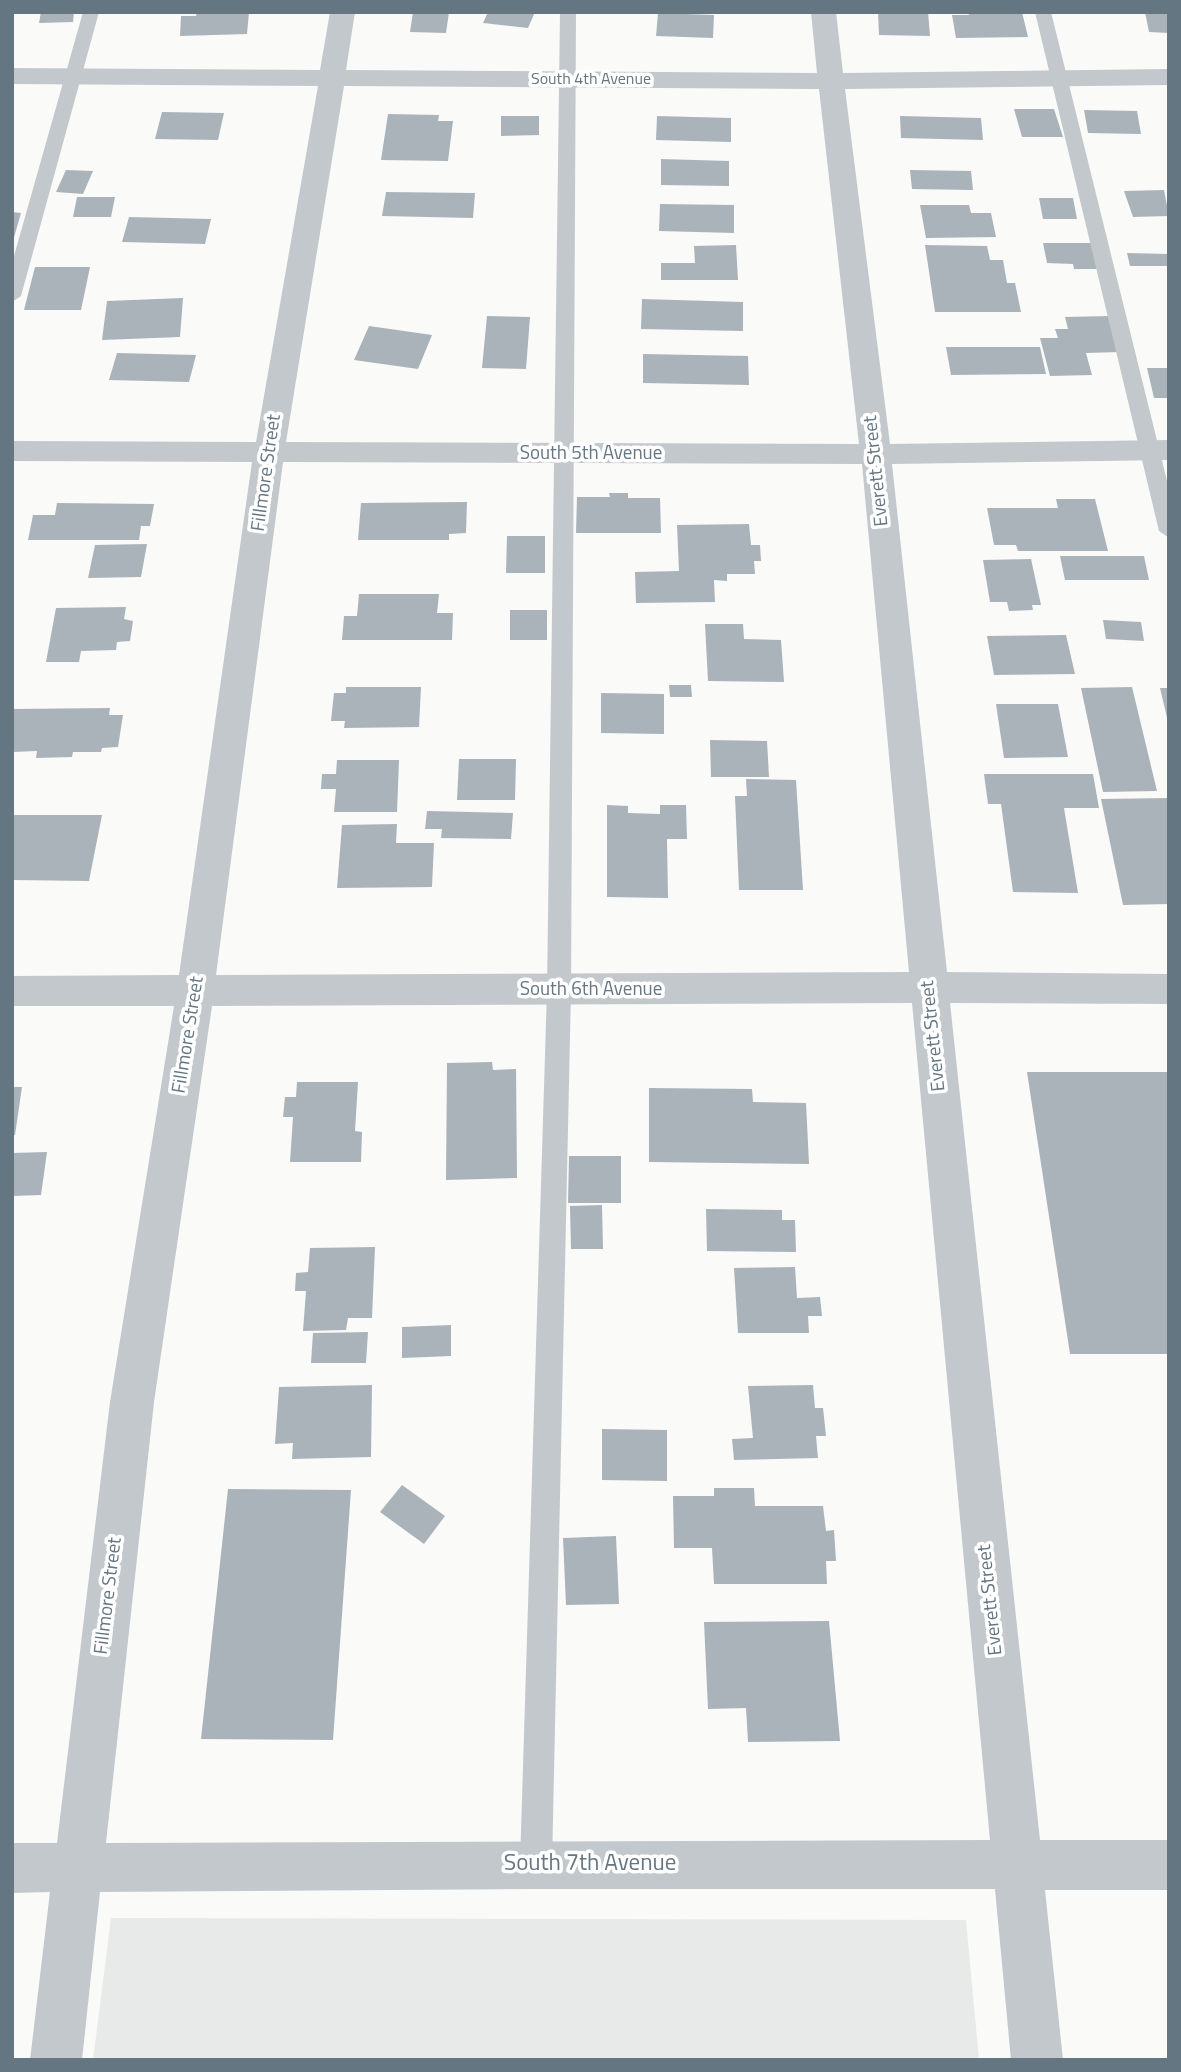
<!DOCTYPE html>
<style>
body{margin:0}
#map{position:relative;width:1181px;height:2072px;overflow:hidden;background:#fafaf8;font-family:"Titillium Web",sans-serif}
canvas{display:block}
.frame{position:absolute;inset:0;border:14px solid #657683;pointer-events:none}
</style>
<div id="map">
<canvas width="1181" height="2072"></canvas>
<div class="frame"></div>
</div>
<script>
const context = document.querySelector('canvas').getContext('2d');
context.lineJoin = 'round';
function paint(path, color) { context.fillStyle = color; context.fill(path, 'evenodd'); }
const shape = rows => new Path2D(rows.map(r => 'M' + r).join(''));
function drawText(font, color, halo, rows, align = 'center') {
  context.font = font + ' "Titillium Web",sans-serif'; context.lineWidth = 7; context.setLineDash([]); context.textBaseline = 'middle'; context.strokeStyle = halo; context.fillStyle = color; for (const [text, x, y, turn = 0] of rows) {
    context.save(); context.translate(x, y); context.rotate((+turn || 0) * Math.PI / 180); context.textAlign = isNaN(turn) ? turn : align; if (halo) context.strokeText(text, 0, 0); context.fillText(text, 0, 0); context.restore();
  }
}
const built = shape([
 [111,1918,966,1920,979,2060,93,2060]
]);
const building = shape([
 [41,12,74,12,73,22,39,23],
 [197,12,249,12,247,34,180,36,181,16,196,16],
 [413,12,449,12,446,33,410,32],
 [488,12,535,12,528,28,483,23],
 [878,12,928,12,930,36,879,35],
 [968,12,1022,12,1028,37,956,38,952,15,969,15],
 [1145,12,1169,12,1169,33,1149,32],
 [658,13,714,15,713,38,656,36],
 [1014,109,1054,109,1063,137,1022,137],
 [1084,110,1137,111,1141,134,1088,133],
 [162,112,224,113,218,140,155,139],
 [388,114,439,115,438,121,453,121,448,161,381,160],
 [501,116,539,116,539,135,501,136],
 [657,116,731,118,731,142,656,140],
 [900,116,981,118,983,140,901,138],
 [661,159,729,161,729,186,661,185],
 [66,170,93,171,83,194,56,192],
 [910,170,971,171,973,190,912,189],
 [1164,190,1169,216,1133,217,1124,191],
 [386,192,475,193,473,218,382,216],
 [77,197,115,197,111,217,73,217],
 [1039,198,1073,198,1077,219,1043,219],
 [660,204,734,205,734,233,659,231],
 [920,205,969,205,971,213,991,213,996,237,926,238],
 [12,212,21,213,13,241,12,241],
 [129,217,211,219,205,244,122,242],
 [1043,243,1092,243,1097,269,1074,269,1073,264,1047,263],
 [736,245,738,280,661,280,661,263,695,263,694,246],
 [925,245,987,246,990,260,1003,260,1007,283,1015,283,1021,312,935,312],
 [1127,253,1169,254,1169,266,1130,266],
 [35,267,90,267,81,310,24,310],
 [183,298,180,337,102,340,107,301],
 [642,299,743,302,743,331,641,329],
 [487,316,530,317,526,369,482,368],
 [1110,316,1120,352,1086,353,1092,375,1050,376,1040,338,1058,338,1055,329,1068,329,1065,317],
 [369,326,432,335,418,369,354,360],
 [946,347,1040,347,1046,374,951,375],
 [117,353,196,355,189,382,109,380],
 [643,354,748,356,749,385,643,383],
 [1147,368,1169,368,1169,398,1154,398],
 [609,493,628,493,628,498,660,498,661,533,576,533,577,497,610,497],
 [1056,499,1095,499,1108,551,1018,551,1016,545,994,545,987,508,1058,508],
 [467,502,466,533,449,534,449,540,358,540,361,503],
 [57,503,154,504,150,526,141,526,139,540,28,540,33,515,55,515],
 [749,524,751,545,760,545,761,561,754,561,755,574,727,574,727,581,714,580,715,602,636,603,635,572,679,571,677,525],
 [507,536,545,536,545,573,506,573],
 [147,544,141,577,88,578,95,545],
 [1060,556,1144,556,1149,580,1065,580],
 [1031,559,1041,605,1032,605,1033,610,1009,611,1007,602,990,602,983,560],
 [359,594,439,594,437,613,453,613,452,640,342,640,344,616,357,616],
 [126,607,124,619,133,621,130,641,117,642,116,650,81,651,79,662,46,662,56,608],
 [510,610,547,610,547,640,510,640],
 [1103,620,1141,622,1144,641,1106,639],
 [705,624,743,624,744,639,781,640,784,682,708,681],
 [1066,635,1075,674,994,675,987,636],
 [669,685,691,685,692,697,670,697],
 [346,687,421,687,419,727,344,728,345,721,331,721,334,693,346,693],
 [1132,687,1157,791,1103,792,1081,688],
 [1160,688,1169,688,1169,722,1168,722],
 [601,693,664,694,664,734,601,733],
 [996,704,1058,704,1068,757,1004,758],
 [110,708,109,715,123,715,118,747,102,748,101,752,73,752,72,757,36,758,37,751,12,752,12,709],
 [710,740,767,741,769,777,711,777],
 [459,759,516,759,515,800,457,800],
 [337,760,399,760,397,812,334,812,336,789,321,789,322,774,336,774],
 [984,774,1093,774,1099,808,1064,808,1078,893,1013,892,1001,804,988,804],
 [746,779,796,780,803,890,739,890,735,796,747,796],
 [1169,798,1169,904,1123,905,1101,799],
 [607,805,628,806,628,813,660,814,660,805,686,805,687,839,667,839,668,898,607,897],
 [427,811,513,813,511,839,441,838,442,829,425,829],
 [12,815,102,815,89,881,12,880],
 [397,824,396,843,434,843,432,887,337,888,342,825],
 [492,1062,493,1070,516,1069,517,1178,446,1180,447,1063],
 [1027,1072,1169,1072,1169,1354,1070,1354],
 [297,1082,358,1082,355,1131,362,1132,361,1162,290,1162,293,1117,283,1117,285,1097,296,1097],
 [12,1087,22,1087,15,1135,12,1135],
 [649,1088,752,1089,753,1102,806,1103,809,1164,649,1162],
 [47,1152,41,1195,12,1196,12,1153],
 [569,1156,621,1156,621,1203,568,1203],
 [602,1205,603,1249,571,1249,570,1206],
 [706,1209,782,1210,782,1220,795,1220,796,1252,707,1251],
 [375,1247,372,1318,348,1318,346,1330,303,1331,306,1291,295,1291,296,1273,308,1272,310,1248],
 [795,1267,797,1298,820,1297,822,1316,808,1316,809,1333,738,1333,734,1268],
 [451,1325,451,1356,402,1358,402,1327],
 [368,1332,366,1363,311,1363,313,1333],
 [372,1385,371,1457,292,1459,293,1443,275,1444,279,1387],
 [813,1385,815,1408,823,1408,826,1436,816,1436,818,1458,734,1460,732,1439,753,1438,748,1386],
 [602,1429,667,1430,667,1481,602,1480],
 [402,1485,445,1516,424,1544,380,1512],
 [714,1488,754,1488,755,1506,823,1506,826,1531,834,1530,836,1561,826,1561,827,1584,714,1584,712,1548,674,1548,673,1496,714,1496],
 [228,1489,351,1490,333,1740,201,1739],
 [616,1536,619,1604,566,1605,563,1538],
 [829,1621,840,1741,748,1742,746,1708,708,1709,704,1622]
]);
const service = shape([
 [83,12,99,12,21,296,12,302,12,263,83,12],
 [560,12,576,12,571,990,552,1864,547,1875,536,1880,525,1875,520,1864,547,990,560,12],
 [1035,12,1051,12,1169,489,1169,538,1159,531,1035,12]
]);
const minor = shape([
 [330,12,355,12,346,70,817,73,811,12,836,12,843,73,1169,69,1169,85,845,89,890,444,1169,440,1169,460,892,464,947,972,1169,974,1169,1004,950,1003,1040,1840,1169,1840,1169,1890,1045,1890,1063,2060,1011,2060,995,1889,536,1889,100,1892,82,2060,30,2060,50,1892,12,1893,12,1843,57,1843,110,1402,174,1006,12,1006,12,976,179,975,252,462,12,461,12,441,256,442,318,86,12,84,12,68,320,70,330,12],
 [344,86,819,89,859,444,286,442,344,86],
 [283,462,862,464,909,972,216,975,283,462],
 [912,1003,990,1840,106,1843,154,1402,212,1006,912,1003]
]);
const farStreetnames = [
 ["South 4th Avenue",591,80]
];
const streetNames = [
 ["South 5th Avenue",591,454],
 ["Everett Street",877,471,-96],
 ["Fillmore Street",267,473,-82],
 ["South 6th Avenue",591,990],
 ["Fillmore Street",189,1035,-81],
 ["Everett Street",934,1036,-96],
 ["Fillmore Street",109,1596,-83],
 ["Everett Street",991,1600,-96]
];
const nearStreetnames = [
 ["South 7th Avenue",590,1864]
];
paint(built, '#e8e9e9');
paint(building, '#aab3b9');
paint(service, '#c3c8cc');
paint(minor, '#c3c8cc');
drawText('16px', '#657683', '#fff', farStreetnames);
drawText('19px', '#657683', '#fff', streetNames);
drawText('23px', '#657683', '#fff', nearStreetnames);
</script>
